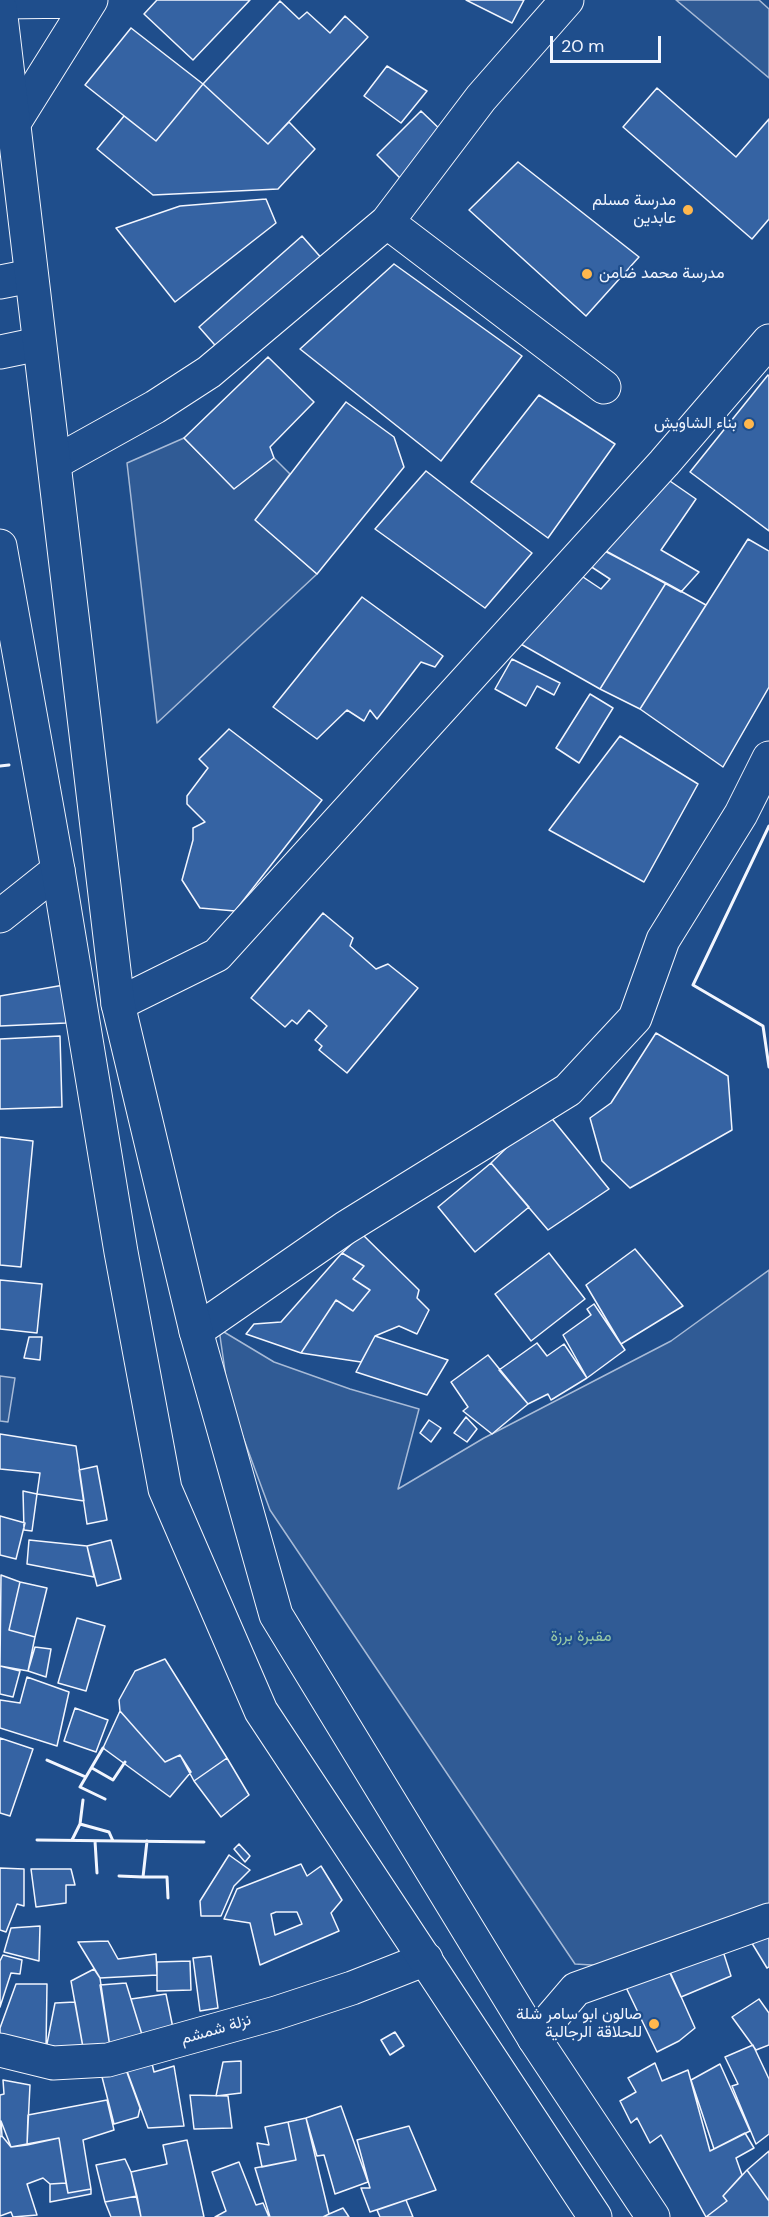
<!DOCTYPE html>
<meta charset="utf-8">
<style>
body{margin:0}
#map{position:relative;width:769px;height:2217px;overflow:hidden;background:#1f4e8c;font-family:"DM Sans",sans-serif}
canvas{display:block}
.scale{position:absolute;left:550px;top:36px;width:111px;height:27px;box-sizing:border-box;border:3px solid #f2f6ff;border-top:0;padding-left:8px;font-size:18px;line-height:21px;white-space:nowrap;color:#f2f6ff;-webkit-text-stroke:4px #1f4e8c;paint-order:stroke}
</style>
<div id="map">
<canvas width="769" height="2217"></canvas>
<div class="scale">20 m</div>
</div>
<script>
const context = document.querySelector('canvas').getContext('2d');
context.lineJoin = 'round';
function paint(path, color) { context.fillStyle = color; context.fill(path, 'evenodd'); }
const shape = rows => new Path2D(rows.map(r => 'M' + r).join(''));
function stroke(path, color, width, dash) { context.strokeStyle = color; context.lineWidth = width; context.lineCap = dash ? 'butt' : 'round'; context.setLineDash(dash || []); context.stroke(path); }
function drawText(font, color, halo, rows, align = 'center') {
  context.font = font + ' "DM Sans",Vazirmatn,sans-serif'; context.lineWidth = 4.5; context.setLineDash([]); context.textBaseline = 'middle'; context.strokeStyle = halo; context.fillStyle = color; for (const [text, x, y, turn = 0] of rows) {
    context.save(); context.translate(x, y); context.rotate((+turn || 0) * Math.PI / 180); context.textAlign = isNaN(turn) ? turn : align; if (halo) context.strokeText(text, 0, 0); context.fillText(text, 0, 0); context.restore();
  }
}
const built = shape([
 [676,0,759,0,769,9,769,78,676,0],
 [184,438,234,488,274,458,290,474,256,520,317,574,157,723,127,463,184,438],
 [769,1270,769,1904,608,1966,575,1964,270,1510,229,1399,219,1329,274,1362,350,1389,419,1409,398,1489,484,1438,671,1341,769,1270],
 [0,1376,15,1378,8,1422,0,1421,0,1376]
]);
const building = shape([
 [157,0,250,0,193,60,144,14,157,0],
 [466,0,524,0,512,23,466,0],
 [280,1,299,19,307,12,330,33,345,16,368,37,268,144,203,84,280,1],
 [131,28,203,84,156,141,85,85,131,28],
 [387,66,427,91,401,123,364,96,387,66],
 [203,84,268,144,289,122,315,149,278,189,153,195,97,149,124,116,156,141,203,84],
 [657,88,736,157,769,119,769,219,752,239,623,127,657,88],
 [421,111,445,134,401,179,377,155,421,111],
 [518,162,639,257,586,316,469,210,518,162],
 [266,199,276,223,175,302,116,228,180,206,266,199],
 [302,236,324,261,221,352,199,327,302,236],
 [394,264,522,356,441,461,300,349,394,264],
 [268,357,314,402,270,447,274,458,234,489,184,438,268,357],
 [768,375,769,376,769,531,690,472,768,375],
 [539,395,615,444,548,538,471,482,539,395],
 [346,402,394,437,404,467,317,574,255,520,346,402],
 [426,471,532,553,485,608,375,529,426,471],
 [667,479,696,499,661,550,699,572,681,592,606,551,667,479],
 [748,539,769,551,769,687,723,767,640,709,748,539],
 [597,547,666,583,600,689,519,643,577,573,601,589,610,579,587,564,597,547],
 [666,583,706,605,640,709,600,689,666,583],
 [362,597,443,656,435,667,421,662,377,719,370,710,364,721,347,710,317,739,273,707,362,597],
 [512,659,560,683,554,695,537,686,526,706,495,689,512,659],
 [590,694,613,708,579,763,556,748,590,694],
 [229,729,322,800,235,911,200,908,182,880,193,840,193,828,205,822,187,804,187,796,208,768,199,759,229,729],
 [620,736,698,784,644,882,549,830,620,736],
 [323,913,353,938,350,946,376,969,388,964,418,988,347,1073,319,1050,322,1046,315,1040,327,1026,309,1010,297,1024,292,1020,285,1027,251,998,323,913],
 [64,985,66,1023,0,1026,0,996,64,985],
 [656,1033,728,1076,732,1130,630,1188,602,1161,590,1118,611,1103,656,1033],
 [60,1036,62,1107,0,1109,0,1039,60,1036],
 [545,1110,609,1189,548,1230,491,1163,545,1110],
 [0,1137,33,1141,21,1267,0,1265,0,1137],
 [491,1163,529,1207,475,1252,438,1207,491,1163],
 [362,1234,419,1290,417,1298,429,1310,417,1334,399,1326,375,1336,361,1362,301,1353,336,1300,353,1311,370,1290,353,1279,364,1266,342,1253,362,1234],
 [635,1249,683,1306,621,1344,586,1285,635,1249],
 [342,1253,364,1266,353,1279,370,1290,353,1311,336,1300,301,1353,246,1334,254,1324,281,1322,342,1253],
 [549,1253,585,1299,531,1341,495,1294,549,1253],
 [0,1280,42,1284,37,1333,0,1329,0,1280],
 [594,1304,625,1350,587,1378,563,1335,591,1315,587,1309,594,1304],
 [375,1336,448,1360,427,1395,356,1372,375,1336],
 [29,1337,42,1337,40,1360,24,1358,29,1337],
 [537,1343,547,1356,564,1344,587,1378,551,1400,548,1394,528,1404,499,1370,537,1343],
 [488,1355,528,1404,492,1434,463,1411,468,1407,451,1382,488,1355],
 [466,1417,477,1429,467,1442,454,1433,466,1417],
 [429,1420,441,1428,431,1442,420,1433,429,1420],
 [0,1434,76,1446,84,1501,37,1494,40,1473,0,1469,0,1434],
 [97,1466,107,1520,87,1524,79,1470,97,1466],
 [23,1491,37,1494,32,1531,24,1530,23,1491],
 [0,1516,25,1523,16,1559,0,1555,0,1516],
 [29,1540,87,1546,94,1577,27,1564,29,1540],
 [111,1540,121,1579,97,1586,87,1546,111,1540],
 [1,1575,20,1582,9,1630,35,1637,28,1671,0,1666,1,1575],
 [20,1582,47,1588,35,1637,9,1630,20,1582],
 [77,1618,105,1626,86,1691,58,1683,77,1618],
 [35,1647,51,1649,46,1677,28,1671,35,1647],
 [165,1659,227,1758,194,1781,180,1755,165,1762,120,1711,119,1700,135,1671,165,1659],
 [0,1666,20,1671,13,1697,0,1694,0,1666],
 [27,1677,69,1692,57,1746,0,1728,0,1700,20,1703,27,1677],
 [75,1708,108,1720,96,1752,64,1741,75,1708],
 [120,1711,165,1762,180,1755,191,1772,170,1797,103,1748,120,1711],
 [0,1738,33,1749,10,1816,0,1813,0,1738],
 [227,1758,249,1795,221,1817,194,1781,227,1758],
 [239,1844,250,1856,245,1862,234,1849,239,1844],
 [229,1855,250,1870,234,1886,221,1916,201,1916,200,1901,229,1855],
 [301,1864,307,1876,321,1866,342,1900,331,1913,339,1931,260,1965,250,1923,224,1919,237,1889,301,1864],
 [276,1912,297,1912,302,1924,275,1935,271,1914,276,1912],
 [0,1868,24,1869,24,1906,17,1904,6,1932,0,1930,0,1868],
 [31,1869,71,1869,75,1885,66,1885,66,1903,36,1907,31,1869],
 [40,1926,39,1961,4,1952,11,1928,40,1926],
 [769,1928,769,1967,767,1968,750,1940,769,1928],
 [108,1941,118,1959,156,1954,157,1975,100,1978,78,1942,108,1941],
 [722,1948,731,1976,681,1997,668,1969,722,1948],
 [3,1955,22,1960,20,1974,11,1973,0,2007,0,1961,3,1955],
 [211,1956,218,2008,200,2011,193,1958,211,1956],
 [190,1961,191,1990,157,1991,157,1962,190,1961],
 [667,1965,695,2028,679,2041,657,2052,622,1979,667,1965],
 [94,1969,100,1978,110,2047,84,2053,71,1981,94,1969],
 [126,1983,143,2038,110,2047,100,1985,126,1983],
 [16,1984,47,1984,46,2049,0,2040,0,2028,16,1984],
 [166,1994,173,2028,143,2038,131,1999,166,1994],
 [759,1999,769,2013,769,2045,756,2050,732,2017,759,1999],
 [75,2002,84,2053,46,2049,55,2003,75,2002],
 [395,2032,404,2046,390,2055,381,2040,395,2032],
 [753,2045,769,2079,769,2134,756,2144,732,2086,738,2084,725,2057,753,2045],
 [150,2055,154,2072,174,2066,184,2126,148,2128,124,2063,150,2055],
 [241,2061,241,2093,216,2096,223,2062,241,2061],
 [655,2063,662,2081,688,2070,710,2151,745,2133,754,2148,736,2158,742,2175,723,2196,727,2201,706,2217,661,2135,650,2143,637,2118,631,2123,620,2101,636,2092,628,2078,655,2063],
 [720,2064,750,2131,714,2149,691,2080,720,2064],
 [125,2067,140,2108,138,2117,114,2124,101,2073,125,2067],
 [3,2080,30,2085,27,2145,11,2147,1,2121,2,2136,0,2137,0,2095,4,2094,3,2080],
 [190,2095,228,2096,232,2128,194,2129,190,2095],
 [107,2100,114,2130,83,2140,91,2189,68,2193,59,2138,27,2145,28,2115,107,2100],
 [341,2106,368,2182,335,2194,324,2155,317,2156,306,2118,341,2106],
 [306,2118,329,2214,323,2217,270,2217,255,2168,296,2160,288,2122,306,2118],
 [288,2122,296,2160,262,2167,257,2143,269,2145,265,2127,288,2122],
 [409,2126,436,2190,370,2212,361,2188,370,2188,357,2140,409,2126],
 [2,2136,11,2147,59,2138,66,2183,50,2184,43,2178,27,2184,37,2215,13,2217,11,2212,0,2216,0,2137,2,2136],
 [187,2140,204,2217,141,2217,131,2172,167,2164,163,2145,187,2140],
 [769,2151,769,2201,747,2170,769,2151],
 [125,2159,131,2172,137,2196,105,2202,96,2165,125,2159],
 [239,2162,256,2205,263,2203,269,2217,215,2217,226,2211,212,2172,239,2162],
 [747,2170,769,2201,769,2217,706,2217,727,2201,723,2196,747,2170],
 [66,2183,68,2193,91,2189,91,2194,50,2202,50,2184,66,2183],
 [137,2196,141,2217,111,2217,105,2202,137,2196],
 [406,2200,413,2217,380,2217,377,2210,406,2200],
 [343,2208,349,2217,323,2217,329,2214,343,2208]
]);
const minor = shape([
 [0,2,89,1],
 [14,123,91,0],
 [387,222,604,387],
 [0,282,31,276],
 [0,352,39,344],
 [56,462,155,407,209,372,387,222,481,98,567,0],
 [0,916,58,870],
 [118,1004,217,955,664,463,769,341],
 [196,1331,345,1228,568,1090,635,1018,663,940,741,814,769,758],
 [534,2038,576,1989,769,1920],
 [0,2050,53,2063,108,2060,276,2013,352,1988,426,1959]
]);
const major = shape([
 [0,8,118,1004,196,1331,276,1615,534,2038,653,2217],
 [0,546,58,870,121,1252,165,1489,261,1711,595,2217]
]);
const wall = shape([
 [0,766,9,765],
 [769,826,693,985,763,1026,769,1067],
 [103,1748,80,1787,105,1799],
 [47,1760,86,1777],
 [92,1768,113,1780,125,1762],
 [80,1824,83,1800],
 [37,1840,204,1842],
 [72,1840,80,1824,109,1832,113,1841],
 [95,1841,97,1873],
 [119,1876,143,1877,147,1841],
 [143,1877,167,1877,168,1898]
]);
const markers = [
 [688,210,6,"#ffb74d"],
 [587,274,6,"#ffb74d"],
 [749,424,6,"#ffb74d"],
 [654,2024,6,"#ffb74d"]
];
const poiNames = [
 ["مدرسة مسلم",676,201],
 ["عابدين",676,219],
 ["مدرسة محمد ضامن",599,274,"left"],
 ["بناء الشاويش",737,424],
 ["صالون ابو سامر شلة",642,2015],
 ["للحلاقة الرجالية",642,2033]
];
const parkNames = [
 ["مقبرة برزة",581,1637]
];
const streetNames = [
 ["نزلة شمشم",216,2030,-16]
];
paint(built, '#305b95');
stroke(built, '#a8bbd7', 1.5);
paint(building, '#3563a3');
stroke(building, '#f2f6ff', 1.5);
stroke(minor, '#f2f6ff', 35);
stroke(major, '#f2f6ff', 35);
stroke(minor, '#1f4e8c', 33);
stroke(major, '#1f4e8c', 33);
stroke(wall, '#f2f6ff', 3);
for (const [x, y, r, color] of markers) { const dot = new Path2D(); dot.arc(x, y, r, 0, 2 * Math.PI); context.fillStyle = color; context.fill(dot); stroke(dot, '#1f4e8c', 2); }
drawText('16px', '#f2f6ff', '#1f4e8c', poiNames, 'right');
drawText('16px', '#97c8a6', '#1f4e8c', parkNames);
drawText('16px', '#f2f6ff', '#1f4e8c', streetNames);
</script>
